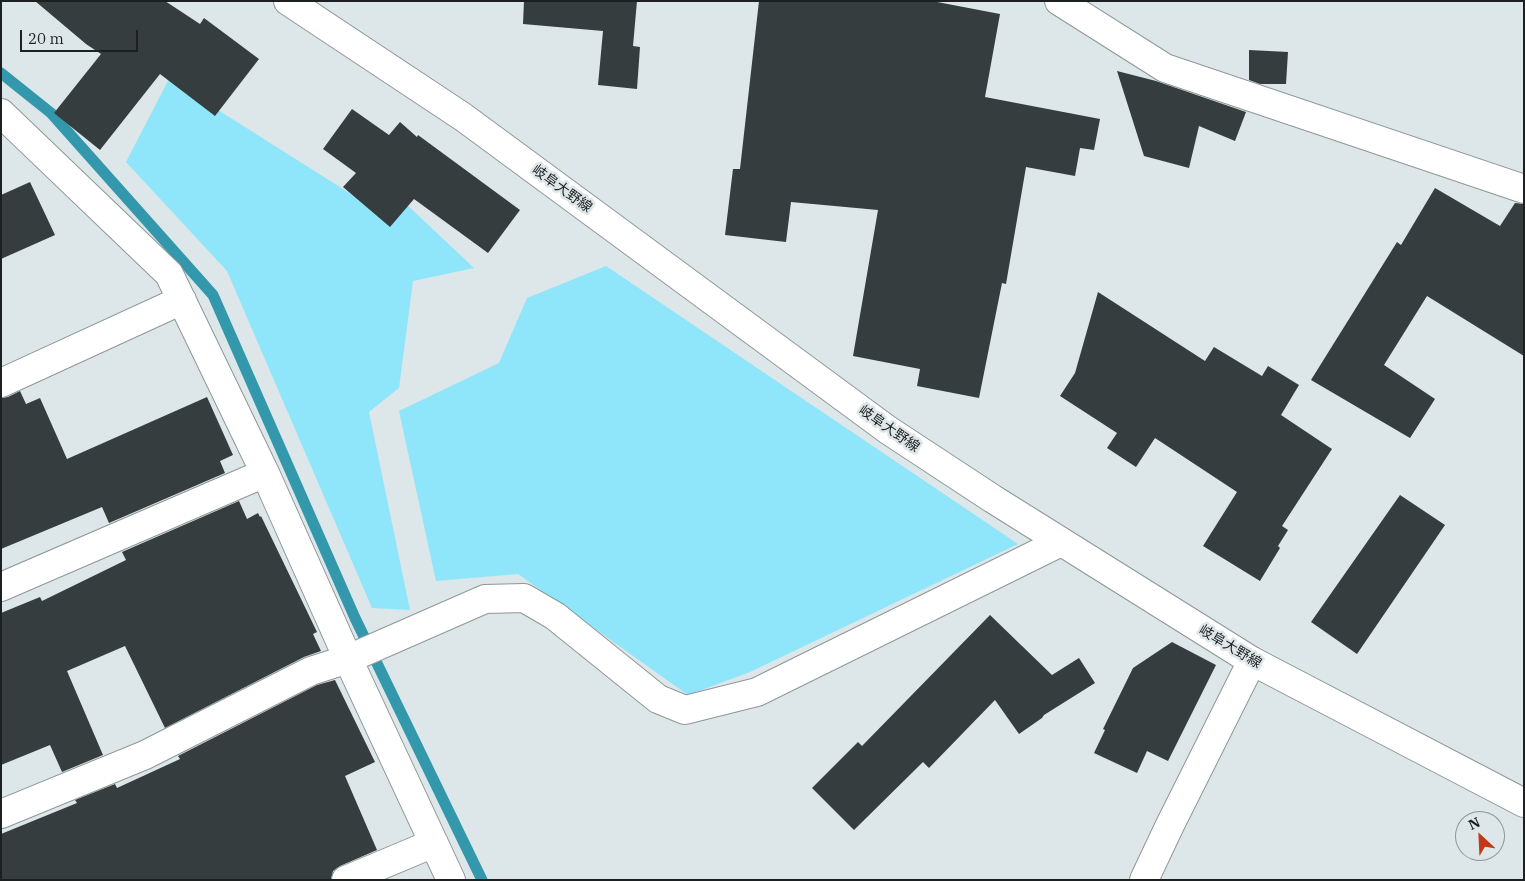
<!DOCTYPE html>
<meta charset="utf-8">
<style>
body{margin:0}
#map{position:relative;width:1525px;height:881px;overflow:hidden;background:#dde6e8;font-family:"IBM Plex Serif",serif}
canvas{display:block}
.frame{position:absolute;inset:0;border:2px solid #1d2021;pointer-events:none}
.north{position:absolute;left:1455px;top:811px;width:50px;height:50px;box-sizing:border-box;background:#dde6e8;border:1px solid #909798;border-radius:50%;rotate:335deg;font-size:14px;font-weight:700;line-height:20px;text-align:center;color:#1d2021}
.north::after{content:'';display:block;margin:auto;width:18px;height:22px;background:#c33918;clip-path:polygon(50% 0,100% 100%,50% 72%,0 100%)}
.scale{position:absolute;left:20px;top:30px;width:118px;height:22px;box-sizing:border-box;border:2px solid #1d2021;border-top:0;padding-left:6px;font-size:15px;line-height:18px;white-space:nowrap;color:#1d2021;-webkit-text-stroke:4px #dde6e8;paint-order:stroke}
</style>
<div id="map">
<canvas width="1525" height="881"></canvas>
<div class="frame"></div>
<div class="north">N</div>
<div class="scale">20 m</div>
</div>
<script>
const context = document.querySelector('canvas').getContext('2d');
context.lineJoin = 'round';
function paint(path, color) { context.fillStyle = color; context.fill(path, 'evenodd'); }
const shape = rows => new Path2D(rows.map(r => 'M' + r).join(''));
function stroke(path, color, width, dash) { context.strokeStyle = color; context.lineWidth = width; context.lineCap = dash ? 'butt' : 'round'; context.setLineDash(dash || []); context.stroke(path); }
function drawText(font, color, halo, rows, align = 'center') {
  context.font = font + ' "IBM Plex Serif","Noto Sans JP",serif'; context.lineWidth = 5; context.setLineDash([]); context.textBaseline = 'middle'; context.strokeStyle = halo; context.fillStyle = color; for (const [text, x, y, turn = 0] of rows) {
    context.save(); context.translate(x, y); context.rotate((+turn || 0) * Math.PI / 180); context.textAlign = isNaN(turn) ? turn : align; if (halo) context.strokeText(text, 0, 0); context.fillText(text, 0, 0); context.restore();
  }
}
const green = shape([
 [169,79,381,213,404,202,474,268,413,281,399,388,369,412,410,610,372,608,227,271,126,162],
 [606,266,1018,544,750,672,688,695,518,574,436,581,399,411,499,363,527,298]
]);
const stream = shape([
 [1,73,51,113,213,295,355,618,482,880]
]);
const building = shape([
 [35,1,165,1,200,24,204,18,259,59,215,116,160,74,100,150,54,113,101,54,86,44],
 [524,1,637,1,633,46,640,47,637,89,598,85,603,31,523,24],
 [759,1,932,1,1000,14,985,97,1100,119,1094,150,1080,148,1075,176,1026,167,1006,284,1002,283,979,398,917,386,920,369,853,356,878,210,791,202,786,242,725,235,733,169,740,169],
 [1249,50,1288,52,1286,84,1260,84,1249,80],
 [1117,71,1156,81,1246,112,1235,141,1199,126,1189,168,1144,156],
 [352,109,389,135,400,122,417,137,418,135,520,210,488,253,414,199,390,227,343,187,356,173,323,149],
 [30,182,55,235,1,259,1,195],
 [1435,188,1500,226,1515,203,1524,204,1524,356,1427,296,1384,365,1435,399,1410,438,1311,380,1397,242,1401,245],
 [1098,292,1205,361,1214,347,1262,376,1268,366,1299,385,1281,415,1332,449,1282,526,1288,530,1278,546,1280,548,1260,581,1203,546,1237,492,1155,438,1136,467,1107,448,1117,433,1060,396,1075,373],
 [20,391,26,404,40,398,67,459,207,397,233,455,220,461,225,473,109,523,102,507,1,549,1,398,8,397],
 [1400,495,1445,525,1357,654,1311,622],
 [239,501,247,519,258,513,260,517,261,516,317,632,313,634,321,651,304,657,165,728,125,646,67,671,103,755,62,772,50,745,1,765,1,613,40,597,42,601,126,560,122,552],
 [990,615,1052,675,1079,658,1095,683,1044,715,1042,718,1019,734,995,700,929,768,923,762,854,830,812,788,858,742,862,746],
 [1172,642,1216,665,1168,761,1147,751,1137,773,1094,753,1105,730,1103,729,1133,668],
 [335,680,375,762,345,776,377,850,340,866,333,871,331,880,1,880,1,834,77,803,75,800,115,784,117,788,180,759,178,756,317,685]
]);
const minor = shape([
 [1059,1,1165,68,1524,189],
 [1,113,169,274,265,473,348,659,451,880],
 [1,383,182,300],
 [1,587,265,473],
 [1,814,145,755,311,671,348,659,485,599,524,598,555,616,658,699,685,710,757,692,1061,542],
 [346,880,434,843],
 [1144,880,1169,827,1252,661]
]);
const primary = shape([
 [288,1,463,117,888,430,993,499,1252,661,1524,803]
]);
const streetNames = [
 ["岐阜大野線",562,189,36],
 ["岐阜大野線",889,429,35],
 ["岐阜大野線",1230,647,31]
];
paint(green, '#8fe6fa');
stroke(stream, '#3398ac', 11);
paint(building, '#363d3f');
stroke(minor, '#8f9799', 30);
stroke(primary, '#8f9799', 30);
stroke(minor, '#fff', 28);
stroke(primary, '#fff', 28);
drawText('14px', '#1d2021', '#dde6e8', streetNames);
</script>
